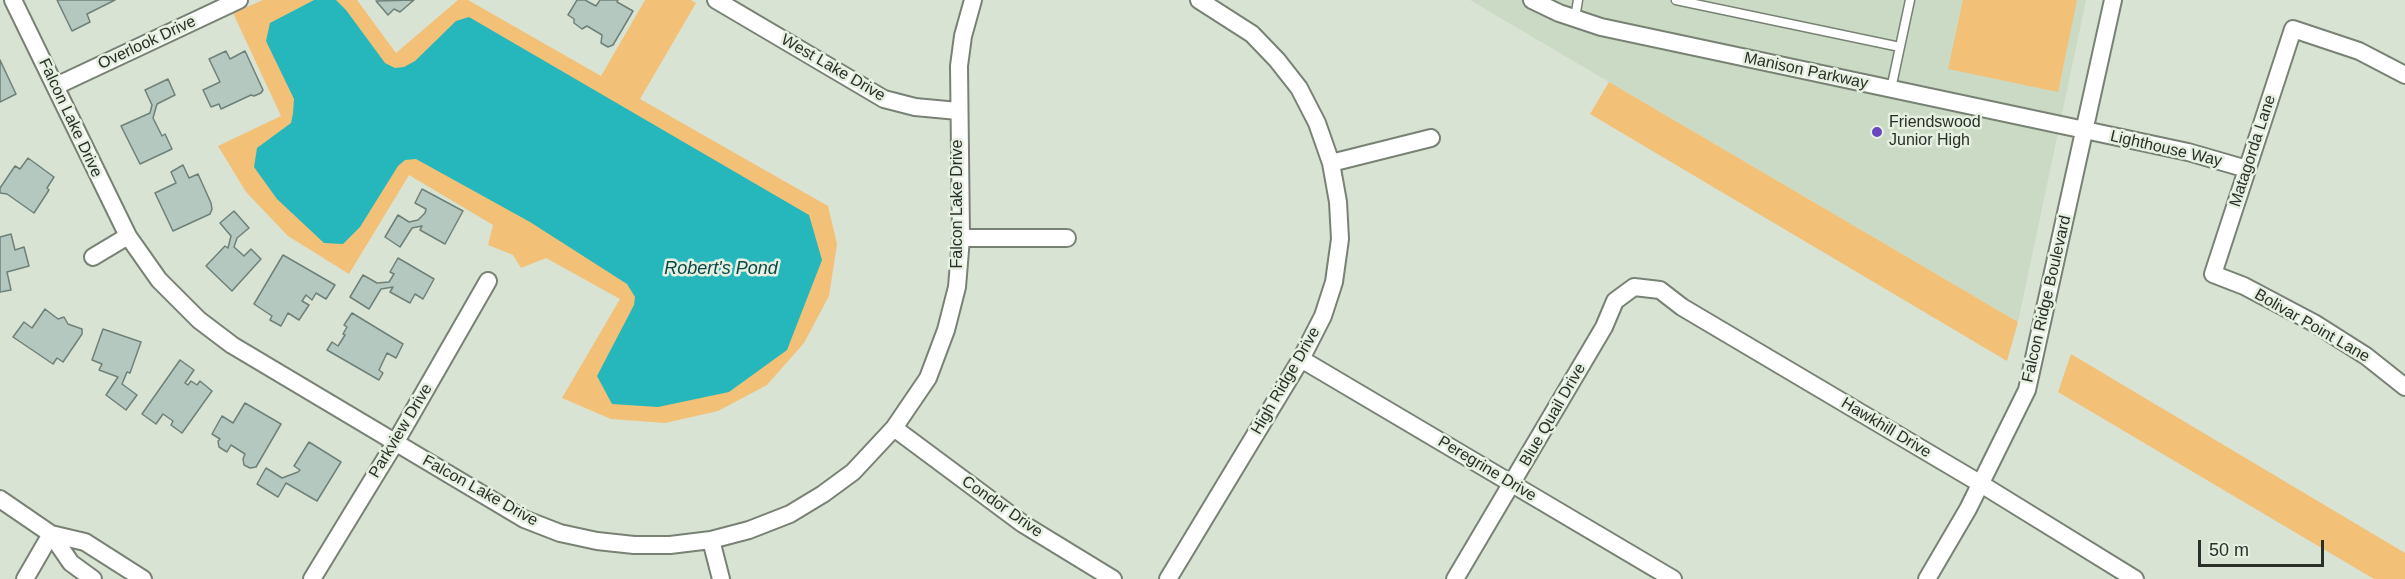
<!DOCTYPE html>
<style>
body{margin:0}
#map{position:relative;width:2405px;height:579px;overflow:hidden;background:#d8e3d3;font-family:Arial,sans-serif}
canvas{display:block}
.scale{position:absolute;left:2198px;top:540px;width:126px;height:27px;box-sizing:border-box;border:3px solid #2a2f29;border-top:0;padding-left:8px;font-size:18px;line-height:21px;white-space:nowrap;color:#2a2f29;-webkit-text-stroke:4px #e5f0e0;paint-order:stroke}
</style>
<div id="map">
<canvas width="2405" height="579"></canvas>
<div class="scale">50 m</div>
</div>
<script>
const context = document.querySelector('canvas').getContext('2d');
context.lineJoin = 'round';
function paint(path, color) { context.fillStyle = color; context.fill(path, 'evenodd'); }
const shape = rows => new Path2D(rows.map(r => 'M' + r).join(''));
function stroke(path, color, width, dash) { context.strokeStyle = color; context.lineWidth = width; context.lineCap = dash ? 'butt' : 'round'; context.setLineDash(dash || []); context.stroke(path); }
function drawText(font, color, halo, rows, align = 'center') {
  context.font = font + ' Arial,sans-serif'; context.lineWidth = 5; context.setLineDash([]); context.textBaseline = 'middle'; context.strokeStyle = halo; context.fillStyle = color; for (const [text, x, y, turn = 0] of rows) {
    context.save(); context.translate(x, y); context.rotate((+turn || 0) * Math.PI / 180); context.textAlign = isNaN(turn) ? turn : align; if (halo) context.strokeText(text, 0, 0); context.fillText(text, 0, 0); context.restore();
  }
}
const built = shape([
 [1470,0,2086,0,2018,322,1609,82]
]);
const green = shape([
 [263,0,357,0,396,53,458,0,468,0,601,76,645,0,691,0,696,3,640,99,828,206,837,244,829,296,804,343,767,385,718,411,665,423,611,419,562,398,620,299,546,258,521,268,513,255,488,245,493,225,409,175,349,274,288,236,246,192,218,146,281,116,233,13],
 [1963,0,2077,0,2058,92,1948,69],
 [1609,82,2018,322,2007,361,1590,114],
 [2071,354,2405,553,2405,579,2374,579,2058,392]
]);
const water = shape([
 [314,0,336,0,346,10,385,63,395,68,404,67,415,61,456,21,469,17,809,215,822,260,787,350,729,392,658,407,612,404,597,376,634,305,635,297,627,284,530,222,416,159,405,160,398,166,360,227,343,244,324,243,277,199,254,167,257,148,291,123,293,113,294,99,266,41,270,23]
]);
const building = shape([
 [57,0,115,0,87,14,90,22,72,31,57,0],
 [414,0,400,12,394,9,388,15,376,1,414,0],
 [577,0,585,0,596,6,600,0,618,0,617,2,633,11,613,45,608,47,601,43,602,35,587,26,582,29,574,23,574,19,568,15,577,0],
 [226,51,230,59,245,51,263,90,261,93,254,96,251,95,221,109,219,104,211,107,203,90,220,82,209,59,226,51],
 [0,60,16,94,0,102,0,60],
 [168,79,175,95,157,104,153,118,162,136,165,134,172,149,140,164,121,126,150,113,152,105,145,90,168,79],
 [28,158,54,177,47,188,49,190,34,213,7,194,0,193,0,188,15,166,20,169,28,158],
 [183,165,189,178,198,174,211,203,212,209,210,214,173,231,155,193,176,183,171,172,183,165],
 [422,189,463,211,445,244,420,230,422,226,412,228,400,247,385,237,398,215,409,222,418,220,425,213,426,209,415,203,422,189],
 [234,211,249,228,237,238,234,247,244,256,251,249,261,259,232,291,206,266,225,246,228,248,231,236,220,223,234,211],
 [11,234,15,250,24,247,29,266,7,272,11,290,0,292,0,237,11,234],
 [283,255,335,285,326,299,316,293,312,300,306,295,302,301,309,305,299,320,288,313,281,326,270,320,272,316,254,304,283,255],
 [398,258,434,279,423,299,415,294,410,303,390,292,393,287,381,289,369,309,350,297,363,275,377,283,389,282,394,274,390,272,398,258],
 [45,309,58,319,64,317,68,324,82,329,82,334,63,362,57,358,53,364,13,337,24,322,32,328,45,309],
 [352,313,403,344,396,358,387,353,379,370,383,373,379,380,327,350,332,342,338,346,345,335,343,334,347,327,344,325,352,313],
 [103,329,141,342,130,373,127,372,122,384,137,395,126,410,106,395,118,377,99,370,102,364,92,360,103,329],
 [180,360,194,370,185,383,188,385,191,381,197,385,200,381,212,391,182,433,171,425,173,421,163,414,156,424,142,414,180,360],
 [245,403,281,424,256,467,250,468,244,465,243,459,245,454,231,445,227,452,219,447,218,441,220,439,212,434,222,416,233,423,245,403],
 [309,442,341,462,317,501,286,483,278,497,257,484,266,468,282,478,298,472,300,470,294,466,309,442]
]);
const service = shape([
 [1676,0,1900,47],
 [1575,18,1578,0],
 [1891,89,1910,0]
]);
const minor = shape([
 [13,0,128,236,159,280,199,320,232,345,524,519,560,533,597,541,634,545,670,545,711,540,749,530,790,514,823,494,853,472,894,428,928,378,946,330,957,287,961,238,959,66,963,36,973,0],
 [716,0,884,99,915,107,958,111],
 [1532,0,1559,13,1601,27,2188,152,2247,169],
 [2405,75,2359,51,2293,29,2213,274,2244,286,2314,323,2366,356,2405,387],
 [56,86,239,0],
 [1331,163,1431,138],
 [961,238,1067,238],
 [93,257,128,236],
 [1301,359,1673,579],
 [894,428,1023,524,1113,579],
 [0,499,51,534,71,563,93,579],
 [51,534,85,542,143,579],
 [711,540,721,579],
 [25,579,51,534],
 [312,579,395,443,488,281],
 [1168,579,1301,359,1323,316,1334,282,1340,239,1338,202,1331,163,1317,123,1299,88,1277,60,1252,34,1199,0],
 [1455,579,1604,327,1615,301,1634,287,1660,290,1682,307,1981,484,2135,579],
 [1927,579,1968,509,2027,390,2113,0]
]);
const markers = [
 [1877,132,6,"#6a46bf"]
];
const streetNames = [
 ["Overlook Drive",147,43,-25],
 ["West Lake Drive",833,68,30],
 ["Manison Parkway",1806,71,12],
 ["Falcon Lake Drive",70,118,65],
 ["Lighthouse Way",2166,149,13],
 ["Matagorda Lane",2253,151,-72],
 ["Falcon Lake Drive",958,204,-90],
 ["Falcon Ridge Boulevard",2047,299,-77],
 ["Bolivar Point Lane",2312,326,30],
 ["High Ridge Drive",1286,381,-60],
 ["Blue Quail Drive",1553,415,-60],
 ["Hawkhill Drive",1886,428,31],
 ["Parkview Drive",401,431,-59],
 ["Peregrine Drive",1487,469,31],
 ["Falcon Lake Drive",480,491,29],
 ["Condor Drive",1002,507,35]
];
const poiNames = [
 ["Friendswood",1889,123],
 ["Junior High",1889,141]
];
const waterNames = [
 ["Robert's Pond",721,269]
];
paint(built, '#cbdac4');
paint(green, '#f3c078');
paint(water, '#26b7bc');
paint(building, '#b5c8c0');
stroke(building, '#6e8179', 1.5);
stroke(service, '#788274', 11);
stroke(minor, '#788274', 20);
stroke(service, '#fff', 8);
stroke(minor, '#fff', 16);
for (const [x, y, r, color] of markers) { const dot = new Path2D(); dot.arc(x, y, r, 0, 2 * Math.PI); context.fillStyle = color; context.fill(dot); stroke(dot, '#e5f0e0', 2); }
drawText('16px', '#2a2f29', '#e5f0e0', streetNames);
drawText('16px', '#2a2f29', '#e5f0e0', poiNames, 'left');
drawText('italic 18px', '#094649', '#e5f0e0', waterNames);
</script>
